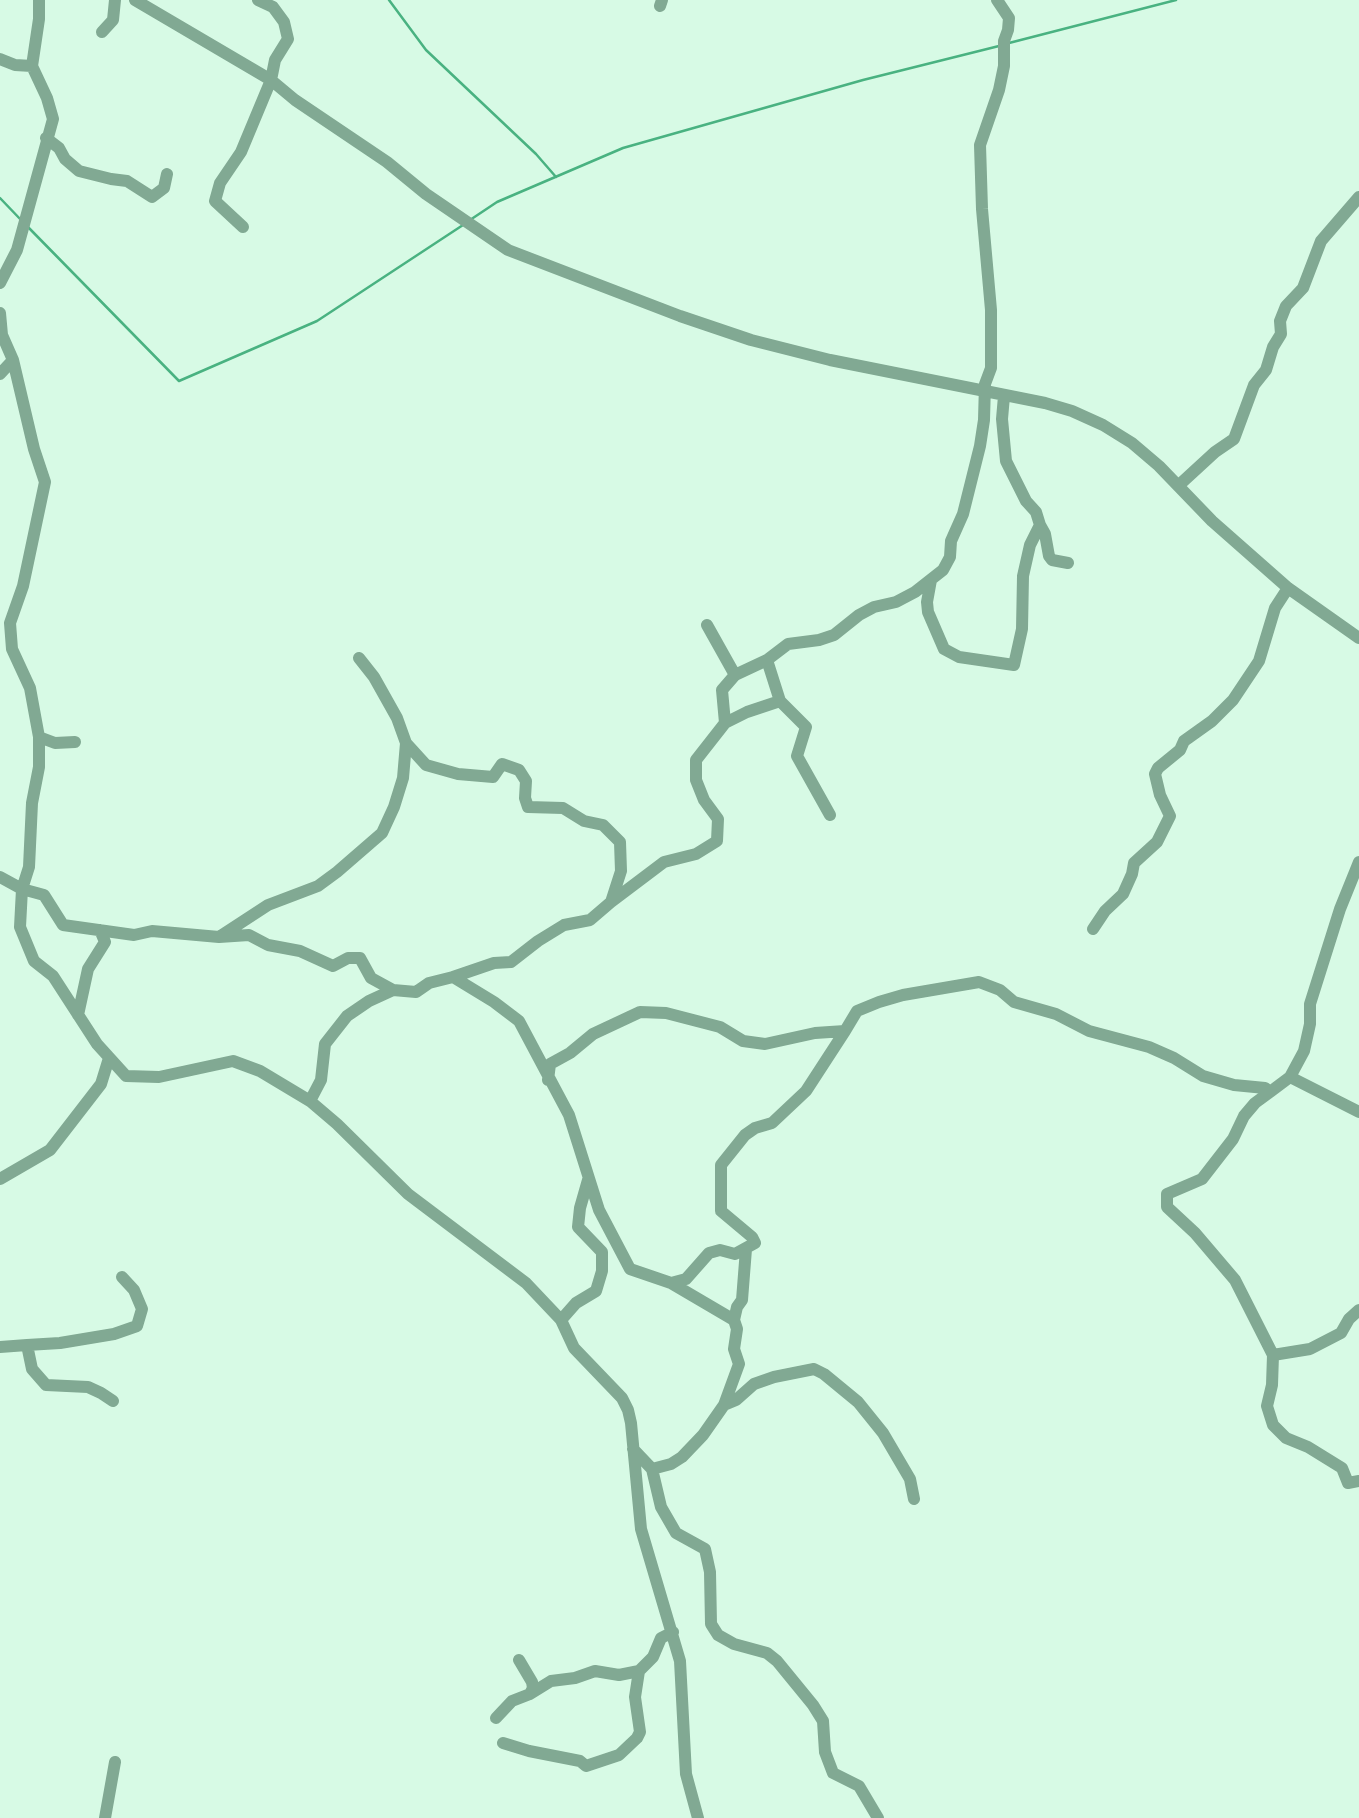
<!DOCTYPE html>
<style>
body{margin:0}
canvas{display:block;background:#d7fae5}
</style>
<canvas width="1359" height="1818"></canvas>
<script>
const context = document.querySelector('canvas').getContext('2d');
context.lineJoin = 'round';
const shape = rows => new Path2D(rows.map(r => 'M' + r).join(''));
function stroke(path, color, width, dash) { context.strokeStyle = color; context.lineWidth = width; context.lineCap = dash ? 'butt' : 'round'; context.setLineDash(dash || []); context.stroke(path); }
const stream = shape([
 [389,0,426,50,536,154,556,177],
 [1009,43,1176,0],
 [0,198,22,221],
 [470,220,497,202,623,148,863,80,999,46],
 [27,226,179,381,317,321,463,225]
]);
const minor = shape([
 [135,0,271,80,295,100,387,162,426,194,508,250,680,316,751,340,830,360,1045,403,1072,411,1103,425,1132,443,1159,466,1212,521,1288,588,1359,638],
 [660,6,662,0],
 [102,32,113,20,115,0],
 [0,59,15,65,32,66],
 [46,138,59,148,65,159,79,171,111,179,127,181,152,197,164,188,167,174],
 [243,227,215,201,220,183,241,152,271,80,275,60,288,39,284,22,273,7,258,0],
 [0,283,17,250,53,119,47,98,32,66,39,19,39,0],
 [0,313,2,335,13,360,34,449,45,482,23,586,10,623,12,649,30,688,39,737,39,767,32,803,29,867,22,889,20,927,34,961,53,976,97,1044,126,1076,159,1077,233,1061,260,1071,310,1101,337,1124,408,1194,526,1283,561,1320,574,1348,622,1398,628,1410,631,1423,641,1529,680,1661,686,1774,698,1818],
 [0,374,13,360],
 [1178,486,1215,452,1234,439,1254,385,1266,370,1273,347,1281,334,1280,321,1286,306,1303,288,1321,241,1359,197],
 [1040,525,1045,534,1049,556,1052,560,1068,563],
 [931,580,927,602,928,612,944,649,959,657,1014,665,1022,629,1023,576,1030,545,1040,525,1036,512,1026,501,1006,461,1002,419,1004,396],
 [707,625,735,675,722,690,725,723,696,760,696,780,704,800,718,819,717,841,696,854,664,862,611,902,590,920,564,925,538,941,511,962,494,963,453,977,494,1002,519,1021,569,1115,599,1210,630,1269,671,1283,734,1320,737,1329,734,1349,739,1364,724,1405,736,1400,754,1384,774,1377,814,1369,824,1374,858,1402,883,1433,910,1479,914,1499],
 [767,660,780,701],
 [735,675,767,660,788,644,819,640,834,635,859,615,874,607,896,602,915,592,943,570,950,557,951,541,963,514,980,446,984,420,985,384,991,368,991,310,982,209,980,145,999,90,1004,66,1004,41,1008,30,1009,18,997,0],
 [725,723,747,712,780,701,806,727,797,756,830,815],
 [39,737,55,743,75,742],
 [406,743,426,765,458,774,493,777,502,764,519,770,526,781,525,798,528,807,563,808,584,821,603,825,620,842,621,871,611,902],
 [0,877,22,889,44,895,63,925,134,935,152,931,219,937,249,935,268,945,300,951,333,966,348,958,360,958,371,978,393,990,416,992,429,983,453,977],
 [1093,929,1105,911,1123,894,1132,874,1134,863,1157,842,1170,816,1160,795,1155,774,1158,768,1180,750,1184,741,1212,721,1233,700,1259,661,1275,608,1288,588],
 [219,937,268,905,318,886,337,872,382,833,394,807,403,778,406,743,397,718,374,677,359,658],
 [78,1015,88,969,105,942,100,930],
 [1290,1077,1359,1112],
 [548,1080,550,1064,570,1053,593,1034,640,1012,666,1013,720,1027,743,1041,765,1044,815,1033,845,1031,857,1011,879,1002,903,995,979,982,1000,990,1014,1002,1056,1014,1089,1031,1149,1047,1174,1058,1203,1076,1234,1085,1265,1088,1270,1092,1290,1077,1304,1051,1310,1024,1310,1004,1340,909,1359,862],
 [1270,1092,1255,1103,1244,1116,1233,1139,1202,1179,1167,1194,1167,1207,1195,1233,1235,1280,1273,1355,1272,1385,1267,1406,1273,1425,1286,1438,1308,1447,1342,1468,1348,1483,1359,1481],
 [310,1101,321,1080,325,1044,347,1016,369,1001,393,990],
 [0,1179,50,1150,101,1084,109,1058],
 [671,1283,686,1279,709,1253,720,1250,735,1254,755,1243,752,1237,721,1211,721,1165,745,1135,755,1128,772,1123,806,1091,845,1031],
 [561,1320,576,1303,596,1291,602,1271,602,1252,578,1227,580,1208,588,1180],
 [734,1320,737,1307,742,1300,746,1249],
 [27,1345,60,1343,114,1334,137,1326,142,1309,134,1290,122,1277],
 [0,1347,27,1345,32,1369,46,1385,88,1387,101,1393,113,1401],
 [1273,1355,1310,1349,1341,1333,1349,1319,1359,1310],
 [633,1449,652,1469,661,1507,676,1533,705,1549,710,1572,711,1624,718,1635,734,1644,767,1653,777,1661,813,1705,823,1721,825,1752,833,1773,859,1786,878,1818],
 [652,1469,671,1464,682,1457,703,1435,724,1405],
 [519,1660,532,1682,533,1688,530,1694],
 [496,1718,512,1701,530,1694,551,1681,575,1678,595,1671,619,1675,639,1671,653,1657,661,1638,673,1632],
 [503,1743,529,1751,580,1761,586,1766,619,1755,637,1738,640,1732,635,1697,639,1671],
 [105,1818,115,1762]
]);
stroke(stream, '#49b281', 2.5);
stroke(minor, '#81a993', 12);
</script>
